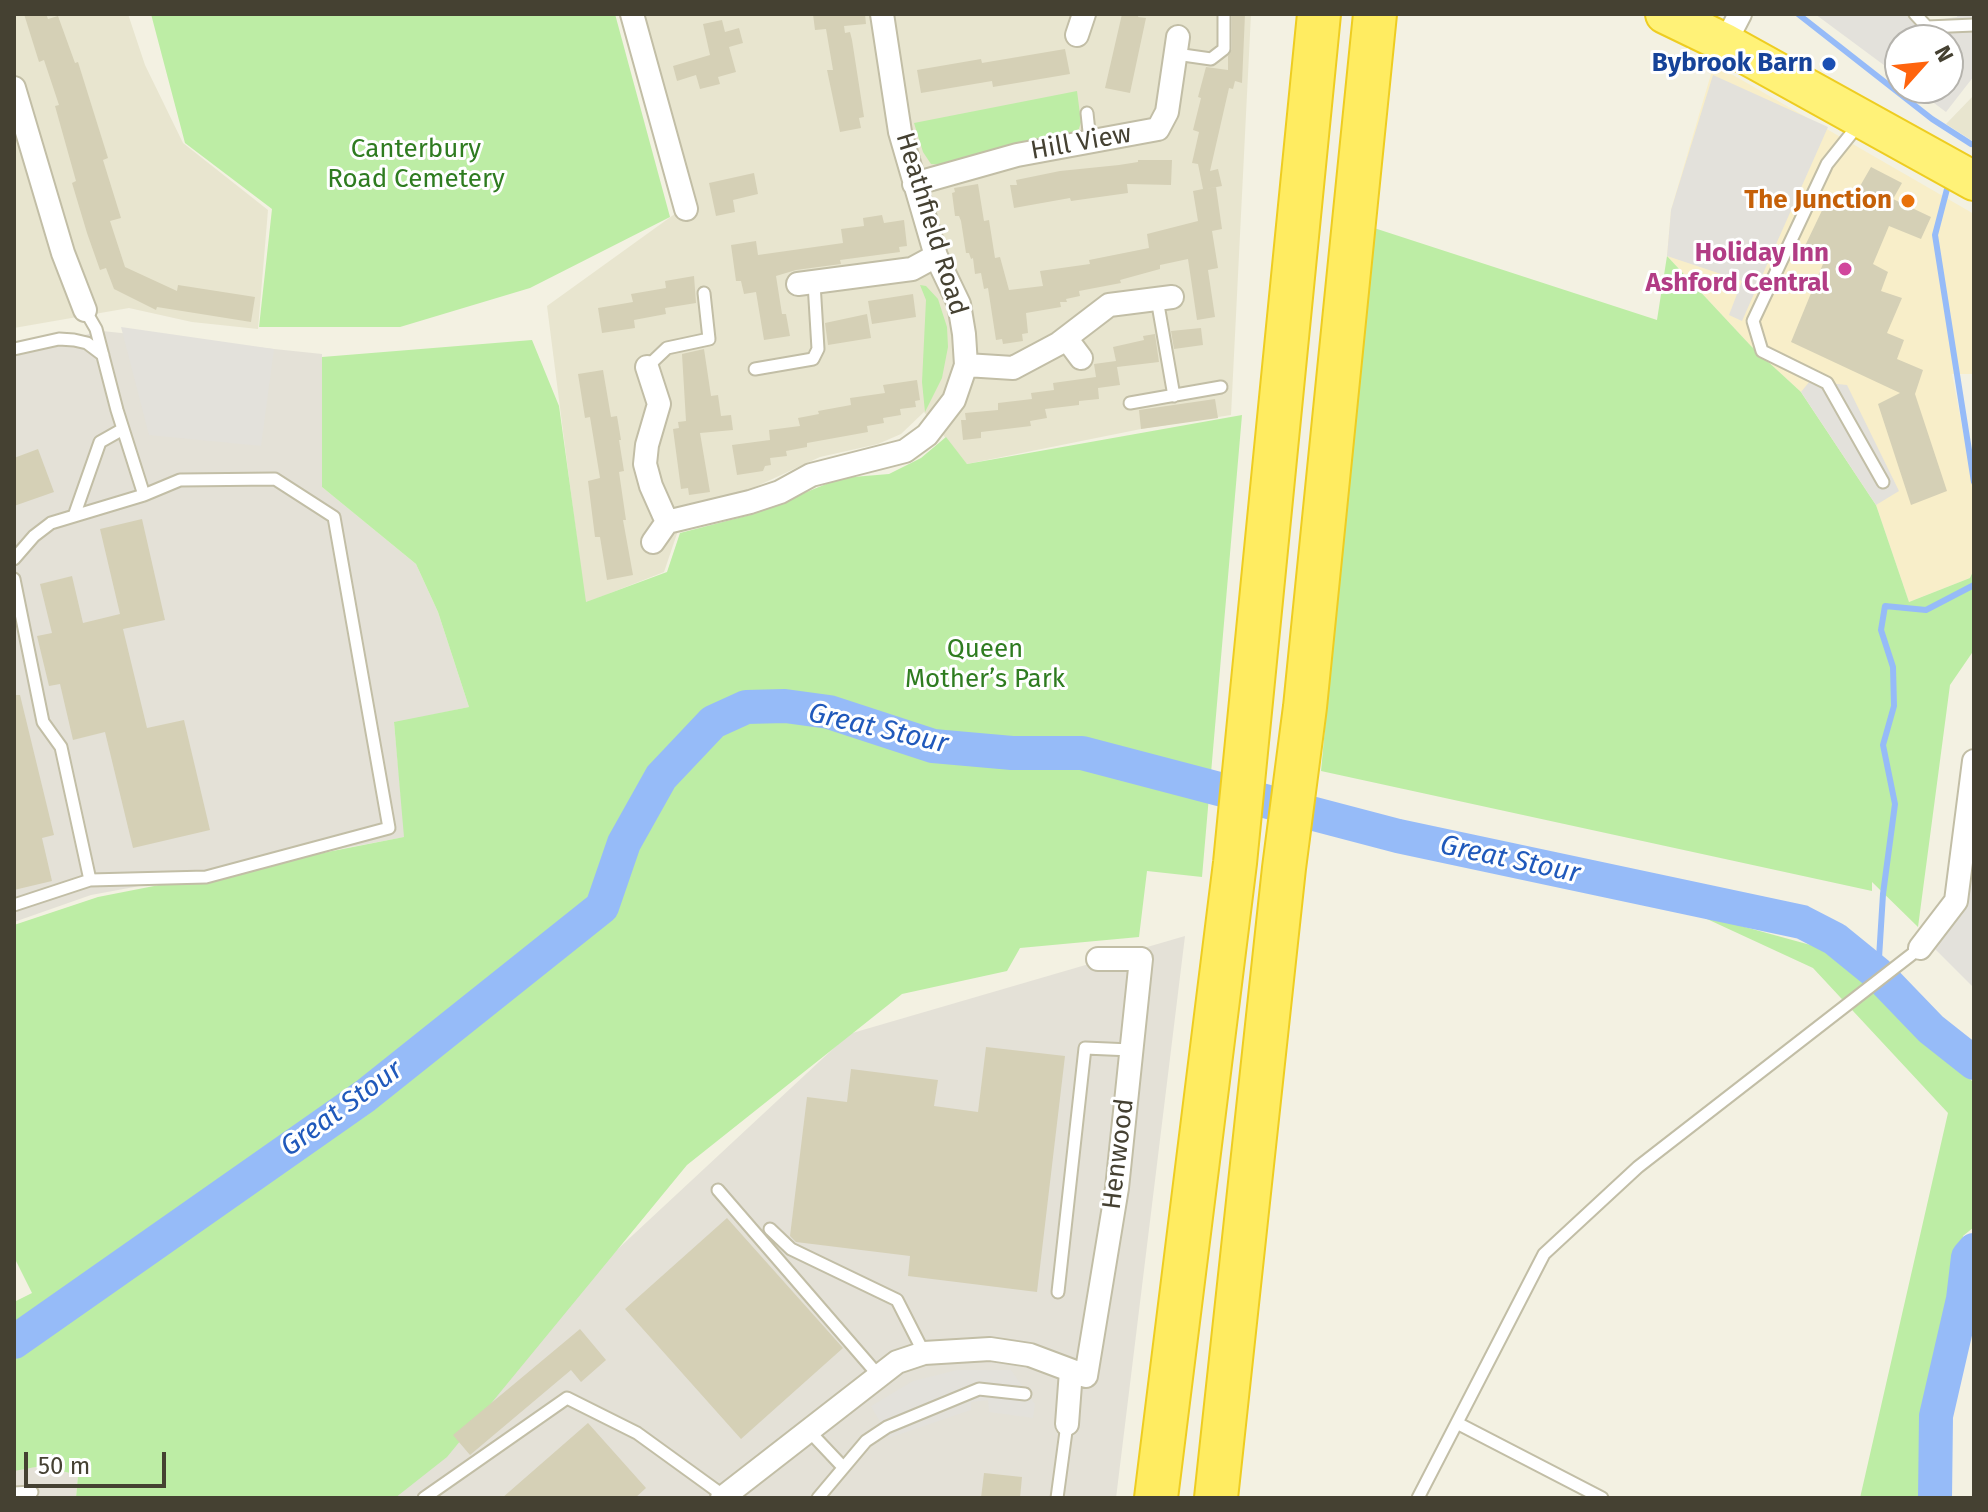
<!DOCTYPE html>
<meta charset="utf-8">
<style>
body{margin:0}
#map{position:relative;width:1988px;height:1512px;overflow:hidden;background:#f3f1e2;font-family:"Fira Sans",sans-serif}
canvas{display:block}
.frame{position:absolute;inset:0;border:16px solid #454132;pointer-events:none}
.north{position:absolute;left:1884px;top:24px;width:80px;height:80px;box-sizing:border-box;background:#fff;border:2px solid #b5b3ad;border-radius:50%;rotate:63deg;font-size:22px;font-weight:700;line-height:32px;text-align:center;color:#454132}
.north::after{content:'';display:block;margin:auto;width:28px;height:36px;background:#ff640d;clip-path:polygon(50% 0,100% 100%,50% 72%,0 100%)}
.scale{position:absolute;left:24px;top:1452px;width:142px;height:36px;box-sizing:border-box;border:4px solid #454132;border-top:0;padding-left:10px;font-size:24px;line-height:28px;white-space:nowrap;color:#454132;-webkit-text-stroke:6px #fff;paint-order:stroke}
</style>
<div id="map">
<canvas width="1988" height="1512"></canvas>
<div class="frame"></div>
<div class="north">N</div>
<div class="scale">50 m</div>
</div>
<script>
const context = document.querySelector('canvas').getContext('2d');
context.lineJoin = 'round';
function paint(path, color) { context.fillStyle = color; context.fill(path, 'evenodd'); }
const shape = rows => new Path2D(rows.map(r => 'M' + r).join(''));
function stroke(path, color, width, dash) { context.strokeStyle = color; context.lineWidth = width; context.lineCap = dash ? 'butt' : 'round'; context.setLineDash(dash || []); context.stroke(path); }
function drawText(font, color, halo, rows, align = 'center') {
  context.font = font + ' "Fira Sans",sans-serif'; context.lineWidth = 6; context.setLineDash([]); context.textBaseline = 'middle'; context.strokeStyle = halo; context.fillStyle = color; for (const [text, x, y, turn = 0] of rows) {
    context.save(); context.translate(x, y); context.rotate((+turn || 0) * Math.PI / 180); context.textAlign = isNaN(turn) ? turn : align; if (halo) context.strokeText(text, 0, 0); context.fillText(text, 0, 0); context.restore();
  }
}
const residential = shape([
 [14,14,128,14,145,65,183,143,268,210,258,329,192,322,129,308,14,328],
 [638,14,1251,14,1231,415,1141,429,967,464,924,412,901,434,878,444,820,457,742,493,714,501,687,504,664,572,585,603,547,306,690,203],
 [1974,95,1974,142,1946,124]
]);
const commercial = shape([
 [1714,64,1974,214,1974,374,1952,374,1974,489,1974,569,1970,578,1909,602,1876,505,1801,392,1751,346,1667,256,1671,210]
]);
const industrial = shape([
 [102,331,322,354,322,487,416,564,438,612,469,707,394,723,405,837,91,895,14,922,14,351],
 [1185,936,1116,1498,369,1498,491,1367,849,1034],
 [41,1466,78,1475,76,1498,14,1498,14,1470]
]);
const green = shape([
 [151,14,615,14,670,217,530,288,400,327,259,327,272,209,185,143],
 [1077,91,1081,122,1078,132,944,165,931,164,923,152,914,123],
 [1371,227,1657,320,1667,256,1751,346,1801,392,1876,505,1909,602,1970,578,1974,569,1974,650,1950,685,1918,927,1872,882,1872,891,1321,771],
 [920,285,926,286,938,299,947,327,948,347,942,378,925,412,922,382,926,300],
 [532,340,559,406,586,602,667,572,680,533,750,515,841,478,889,474,921,458,946,437,967,464,1242,415,1202,877,1147,871,1139,937,1020,948,1007,971,902,994,687,1165,447,1457,395,1498,76,1498,78,1475,41,1466,14,1471,14,1302,32,1293,14,1257,14,925,98,897,404,837,394,722,469,707,438,612,416,564,322,487,322,357],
 [1694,913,1836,952,1871,981,1974,1083,1974,1227,1963,1236,1953,1346,1936,1416,1924,1498,1860,1498,1948,1113,1813,968]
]);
const parking = shape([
 [1815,14,1924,14,1931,21,1957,17,1958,14,1974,14,1974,76,1946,112,1914,88,1948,88,1948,40,1900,40,1900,77],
 [1713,75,1828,127,1742,321,1729,315,1742,281,1667,256,1671,210],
 [121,327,274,349,261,446,149,435],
 [1810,381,1847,385,1899,491,1876,505,1801,392],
 [1974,869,1974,988,1932,946,1962,906],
 [957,1370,1011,1370,1035,1404,1033,1418,989,1412,988,1400,971,1402,971,1410,889,1438,871,1406,913,1381]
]);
const stream = shape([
 [1798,14,1932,119,1971,144],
 [1947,189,1935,235,1974,482],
 [1878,974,1883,894,1895,804,1883,745,1894,706,1893,667,1881,630,1885,606,1926,610,1974,585]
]);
const river = shape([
 [14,1342,365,1096,602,907,624,843,661,777,713,722,746,707,785,706,829,712,933,746,1012,753,1082,753,1398,836,1802,922,1835,939,1878,974,1931,1029,1974,1063],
 [1935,1498,1936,1416,1963,1299,1968,1257,1974,1250]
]);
const building = shape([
 [24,14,46,14,48,19,58,16,75,63,78,62,108,158,103,160,121,218,110,221,125,267,177,291,178,285,255,297,251,322,157,307,156,310,114,289,106,268,100,270,87,233,72,183,76,181,55,106,59,105,44,60,39,62],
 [813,14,865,14,866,24,844,26,845,33,850,32,852,40,864,117,859,118,861,128,840,132,827,70,833,70,826,29,815,30],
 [1122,14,1139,14,1138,17,1146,18,1130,93,1105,88],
 [1232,14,1245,14,1242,83,1235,81,1233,89,1229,88,1210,171,1218,169,1222,186,1206,189,1216,187,1222,229,1212,231,1218,268,1208,270,1215,317,1197,320,1188,259,1160,265,1160,269,1120,280,1121,283,1079,291,1080,296,1066,299,1067,302,1060,302,1061,307,1026,313,1028,333,1022,334,1023,341,1003,344,1002,339,996,340,988,288,984,289,981,273,975,274,973,258,971,259,969,253,966,253,961,221,959,216,955,216,952,193,955,192,954,188,978,184,984,221,989,220,995,258,1000,257,1009,290,1043,286,1040,271,1090,264,1089,260,1149,248,1147,234,1198,221,1193,191,1203,189,1198,164,1192,163,1199,132,1193,130,1201,98,1198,97,1206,67,1228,70,1228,56,1232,49],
 [722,20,725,32,739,28,743,43,729,47,736,72,718,77,720,84,700,89,696,75,677,81,673,66,710,55,703,24],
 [1065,49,1070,74,993,87,992,81,921,93,917,70,981,59,982,63],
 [1138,160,1172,160,1171,185,1127,184,1128,193,1071,201,1070,198,1014,208,1010,185,1017,185,1016,180,1060,171,1119,165,1138,162],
 [1871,167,1902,183,1893,199,1931,217,1921,239,1889,226,1873,264,1888,272,1881,291,1902,298,1887,333,1904,340,1897,359,1923,370,1915,394,1947,491,1911,505,1878,404,1900,393,1791,342,1825,259,1803,250,1828,198,1848,207],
 [754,173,758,194,733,200,735,212,716,216,709,183],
 [882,215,884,223,904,220,907,246,899,247,900,252,840,260,841,264,796,270,776,276,782,314,786,314,790,336,764,340,756,292,744,294,741,281,736,281,731,245,756,241,758,255,843,243,841,229,864,226,863,218],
 [694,276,696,303,665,308,666,314,634,320,635,328,602,333,598,308,633,302,631,294,666,288,665,281],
 [913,294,916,317,872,324,868,301],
 [867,314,871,338,828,345,825,323],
 [1201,328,1203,345,1174,349,1171,331],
 [1155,334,1159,362,1117,367,1120,385,1098,388,1099,399,1079,401,1079,405,1045,409,1047,418,1030,421,1031,426,981,432,981,438,963,440,961,420,966,420,965,413,998,410,998,403,1032,399,1031,393,1054,390,1053,383,1096,377,1094,364,1116,361,1113,347,1144,340,1143,336],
 [704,349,711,396,718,395,721,416,731,415,733,430,700,433,710,492,689,495,688,488,681,489,673,429,679,428,678,422,686,421,682,354],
 [603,370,611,417,617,416,621,440,619,440,624,471,619,472,626,520,623,520,633,575,607,580,600,537,595,537,588,481,600,478,590,417,585,418,578,374],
 [917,380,920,400,915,401,916,407,900,409,901,415,883,418,884,423,867,426,868,432,807,443,807,447,786,451,787,456,770,458,771,465,765,466,763,471,737,475,732,445,770,440,769,430,800,426,798,418,819,414,818,411,851,405,850,398,885,393,883,385],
 [1215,399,1218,418,1141,429,1139,410],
 [38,449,54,492,14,506,14,458],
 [142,519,165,620,123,629,147,728,184,720,210,830,133,848,105,732,73,740,60,684,49,686,37,636,52,633,40,584,72,576,83,623,120,614,100,529],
 [14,695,20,695,54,835,42,838,52,881,14,890],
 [986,1047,1065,1056,1037,1292,908,1276,910,1256,796,1242,790,1236,807,1097,847,1102,851,1069,938,1080,934,1106,978,1112],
 [727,1218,843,1348,741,1439,625,1309],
 [580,1329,606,1360,581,1382,571,1370,470,1455,453,1435],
 [588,1423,646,1488,635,1498,502,1498],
 [984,1473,1022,1477,1020,1498,981,1498]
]);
const service = shape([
 [1915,14,1927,27,1974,25],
 [1176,54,1211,59,1224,49,1224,14],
 [1087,113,1090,141],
 [1859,124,1827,164,1753,321,1762,351,1827,383,1883,482],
 [1157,299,1174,396],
 [14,349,59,339,74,340,87,343,103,355],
 [647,367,667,348,709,339,704,293],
 [755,369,813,359,818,349,814,283],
 [1130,403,1221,387],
 [74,516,100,442,123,429],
 [14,559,34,536,51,523,144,495],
 [14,579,43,722,61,747,90,880],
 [14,905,90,880,206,877,389,828,334,517,275,479,180,480,144,495,117,410,96,329,85,310],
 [718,1190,879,1376],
 [770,1229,791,1249,897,1300,924,1353],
 [1058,1292,1085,1048,1131,1050],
 [1457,1423,1602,1498],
 [809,1431,843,1467],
 [14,1493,32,1492],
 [424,1498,567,1398,637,1433,724,1496],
 [818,1498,866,1441,887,1427,979,1389,1025,1394],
 [1057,1498,1067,1424],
 [1418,1498,1544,1254,1638,1167,1920,948]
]);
const minor = shape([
 [632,14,686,209],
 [1077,35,1084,14],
 [1725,43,1740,14],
 [14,88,63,253,85,310],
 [914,184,1017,155,1158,129,1167,112,1178,37],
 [798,284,912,269,936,256],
 [1066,338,1081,358],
 [966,365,1013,368,1058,344,1109,305,1172,297],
 [647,367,659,404,647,445,645,464,651,486,667,522],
 [667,522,750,502,780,492,811,475,905,451,927,435,954,400,966,365,964,334,959,304,936,256,900,132,882,14],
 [653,542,667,522],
 [1920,948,1956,901,1974,761],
 [1067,1424,1071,1371],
 [722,1498,897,1362,924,1353,990,1349,1030,1355,1086,1376,1117,1188,1141,959,1098,959]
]);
const trunk = shape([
 [1665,14,1725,43,1974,181]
]);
const motorway = shape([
 [1156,1498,1235,863,1319,14],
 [1216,1498,1284,868,1305,707,1375,14]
]);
const markers = [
 [1829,64,8,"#1a4fb4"],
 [1908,201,8,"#e8710a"],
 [1845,269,8,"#d1479c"]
];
const transitNames = [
 ["Bybrook Barn",1813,64]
];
const streetNames = [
 ["Hill View",1081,143,-10],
 ["Heathfield Road",931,224,73],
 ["Henwood",1119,1154,-83]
];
const parkNames = [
 ["Canterbury",416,150],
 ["Road Cemetery",416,180],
 ["Queen",985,650],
 ["Mother’s Park",985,680]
];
const foodNames = [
 ["The Junction",1892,201]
];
const hotelNames = [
 ["Holiday Inn",1829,254],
 ["Ashford Central",1829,284]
];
const waterNames = [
 ["Great Stour",878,729,13],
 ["Great Stour",1510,860,12],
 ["Great Stour",342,1109,-36]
];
paint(residential, '#e8e5cf');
paint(commercial, '#f8eec9');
paint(industrial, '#e4e1d7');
paint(green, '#bdeda5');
paint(parking, '#e3e1db');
stroke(stream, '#96bbf8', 6);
stroke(river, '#96bbf8', 34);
paint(building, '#d5d0b6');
stroke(service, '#c2bea6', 15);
stroke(minor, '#c2bea6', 26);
stroke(trunk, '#eecd21', 42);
stroke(motorway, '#eecd21', 46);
stroke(service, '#fff', 11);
stroke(minor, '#fff', 22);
stroke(trunk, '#fff278', 38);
stroke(motorway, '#ffec61', 42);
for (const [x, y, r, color] of markers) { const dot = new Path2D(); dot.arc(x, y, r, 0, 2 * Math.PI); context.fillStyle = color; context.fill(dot); stroke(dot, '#fff', 3); }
drawText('bold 26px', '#164399', '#fff', transitNames, 'right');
drawText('26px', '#454132', '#fff', streetNames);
drawText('26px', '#2f7c20', '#fff', parkNames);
drawText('bold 26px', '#c56008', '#fff', foodNames, 'right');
drawText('bold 26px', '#b23c85', '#fff', hotelNames, 'right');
drawText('italic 28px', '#2059bb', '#fff', waterNames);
</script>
